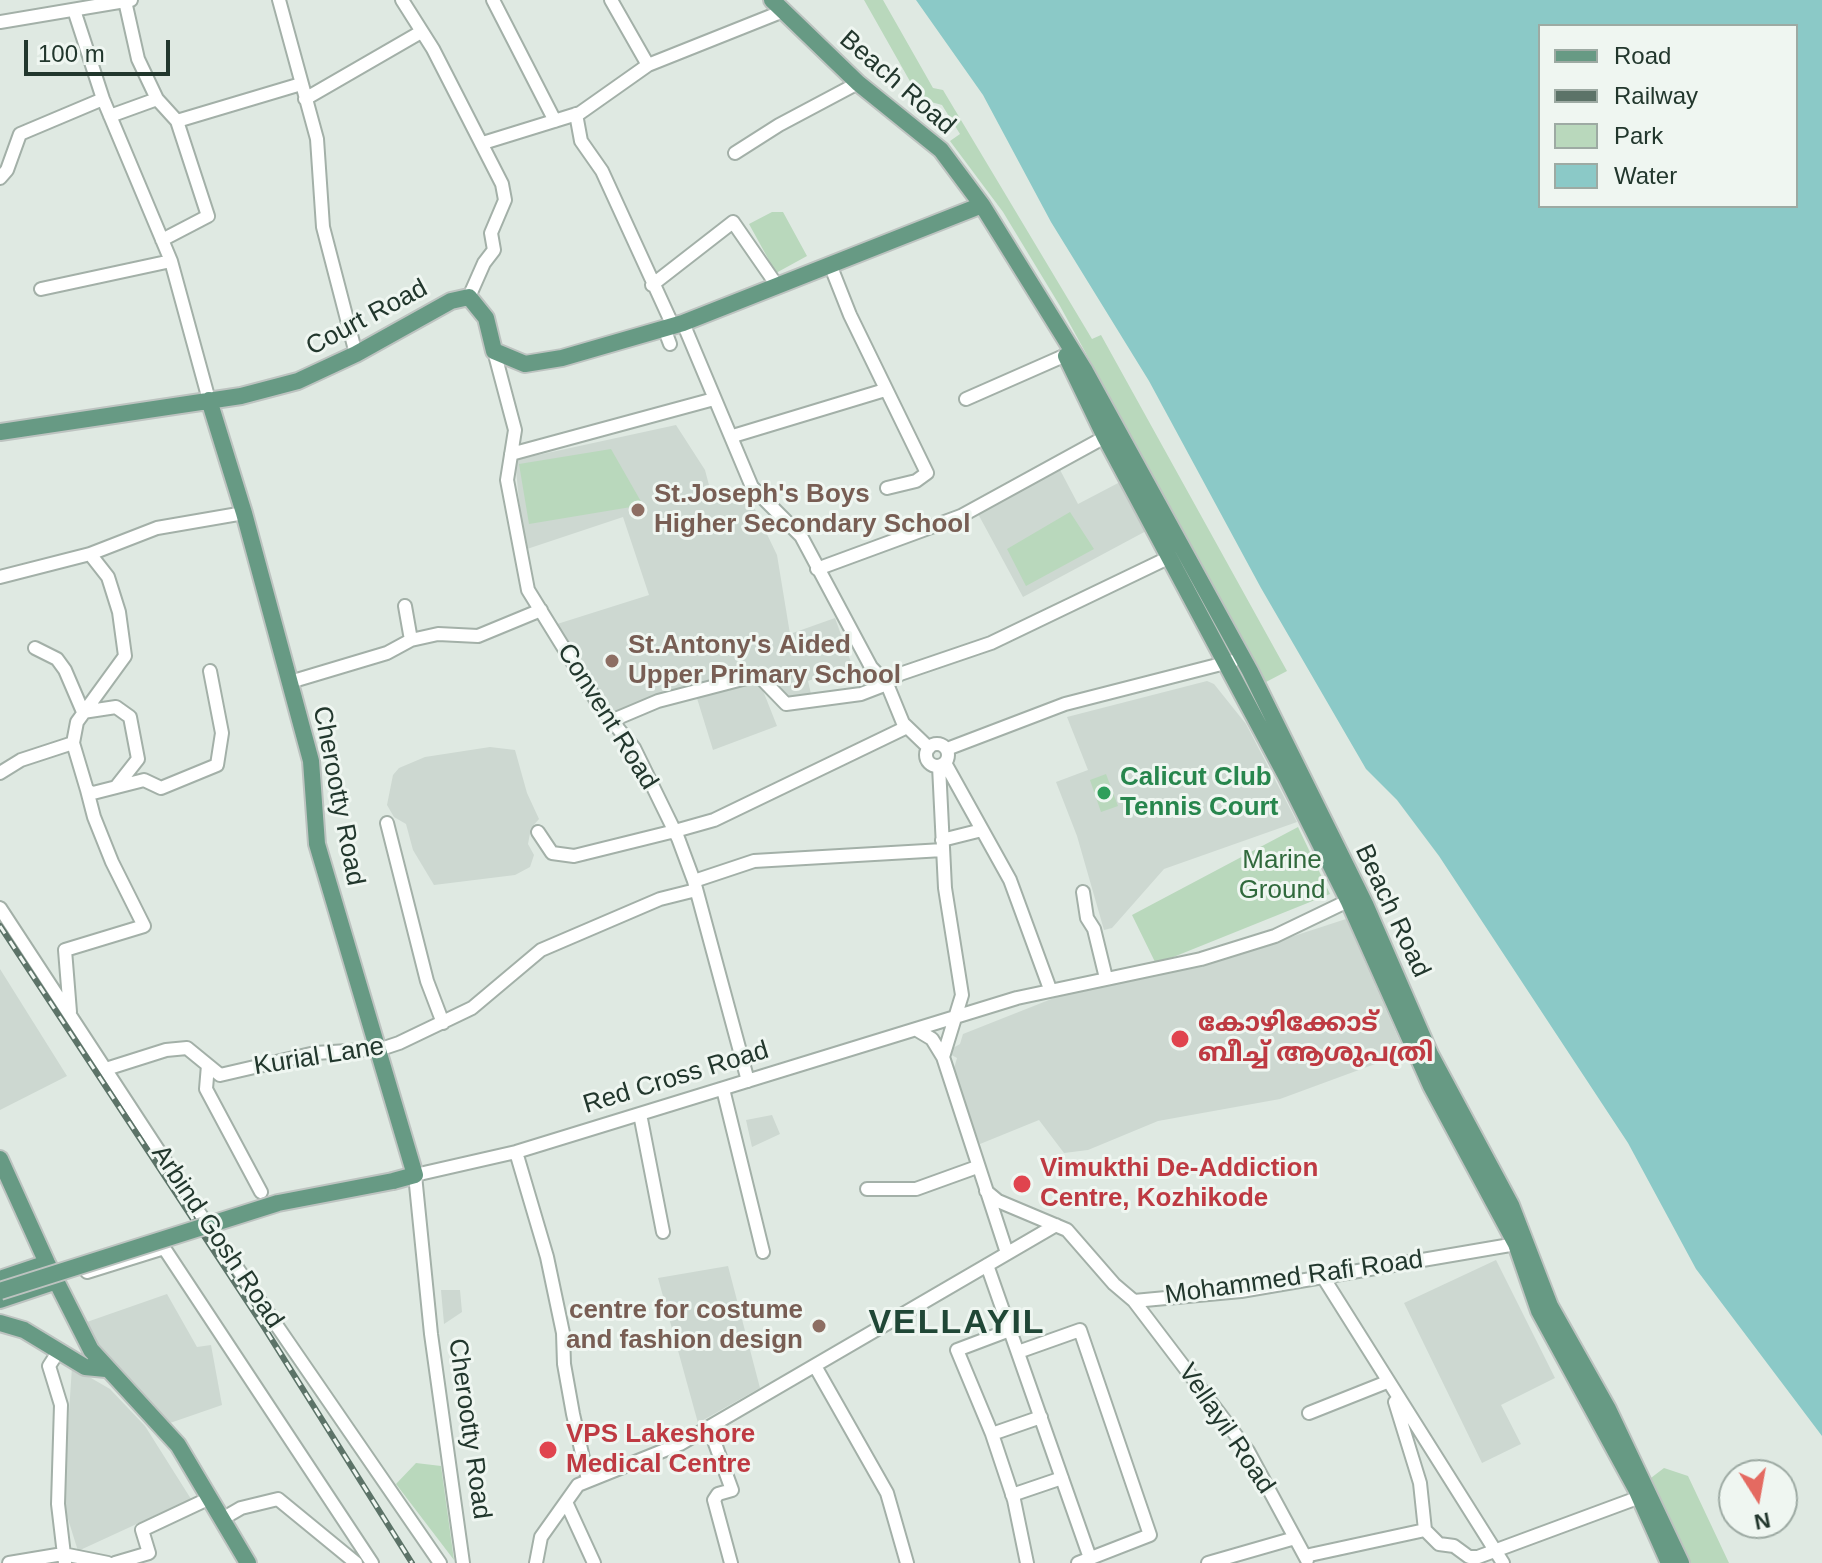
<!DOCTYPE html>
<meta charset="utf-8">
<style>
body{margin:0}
#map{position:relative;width:1822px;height:1563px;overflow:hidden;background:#dfe9e2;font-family:Helvetica,sans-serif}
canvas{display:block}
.legend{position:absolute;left:1538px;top:24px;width:260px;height:184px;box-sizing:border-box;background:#eff6f1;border:2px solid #9daaa3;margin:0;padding:10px 14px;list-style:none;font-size:24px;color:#22372d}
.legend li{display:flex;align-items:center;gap:16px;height:40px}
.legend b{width:40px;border:2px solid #9daaa3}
.north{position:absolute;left:1718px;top:1459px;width:80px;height:80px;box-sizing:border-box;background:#eff6f1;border:2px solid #9daaa3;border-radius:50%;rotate:169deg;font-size:22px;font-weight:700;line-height:32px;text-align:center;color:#22372d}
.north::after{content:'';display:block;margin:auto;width:28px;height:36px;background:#e46a61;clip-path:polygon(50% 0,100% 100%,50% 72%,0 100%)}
.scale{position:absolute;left:24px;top:40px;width:146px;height:36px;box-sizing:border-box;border:4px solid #22372d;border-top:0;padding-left:10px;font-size:24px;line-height:28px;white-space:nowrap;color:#22372d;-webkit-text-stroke:6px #eff6f1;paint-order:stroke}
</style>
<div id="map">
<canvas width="1822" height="1563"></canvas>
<ul class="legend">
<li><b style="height:10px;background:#679a84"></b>Road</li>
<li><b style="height:10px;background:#5c7368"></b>Railway</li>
<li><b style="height:22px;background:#b9d8bc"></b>Park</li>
<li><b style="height:22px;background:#8bc9c7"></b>Water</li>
</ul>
<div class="north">N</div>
<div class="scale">100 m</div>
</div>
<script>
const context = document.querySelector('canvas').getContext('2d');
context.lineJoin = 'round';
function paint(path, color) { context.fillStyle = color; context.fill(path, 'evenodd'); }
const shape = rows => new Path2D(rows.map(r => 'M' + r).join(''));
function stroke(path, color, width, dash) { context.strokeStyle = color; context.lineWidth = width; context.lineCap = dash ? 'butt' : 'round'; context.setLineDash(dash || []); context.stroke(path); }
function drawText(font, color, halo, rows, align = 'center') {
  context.font = font + ' Helvetica,"Noto Sans Malayalam",sans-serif'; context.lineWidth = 6; context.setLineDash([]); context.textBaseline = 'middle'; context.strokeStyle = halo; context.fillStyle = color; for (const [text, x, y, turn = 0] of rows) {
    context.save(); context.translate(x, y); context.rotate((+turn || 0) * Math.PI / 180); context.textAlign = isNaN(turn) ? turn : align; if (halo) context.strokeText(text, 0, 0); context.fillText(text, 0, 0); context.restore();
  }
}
const built = shape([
 [676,425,705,470,710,489,734,504,751,501,777,555,790,634,835,618,852,665,808,681,811,694,787,699,760,668,611,714,554,625,649,595,623,517,524,550,515,460],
 [1059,468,1078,504,1122,481,1148,530,1023,597,977,512],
 [758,678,777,726,713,750,696,695],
 [1207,681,1214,684,1246,724,1297,822,1164,869,1112,928,1104,930,1077,836,1056,782,1088,770,1067,717],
 [490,747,515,750,527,793,539,819,531,828,528,844,534,855,530,867,515,875,434,885,413,850,406,824,394,817,387,805,393,775,399,768,425,757],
 [1346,919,1405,1053,1280,1099,1158,1121,1088,1150,1064,1153,1039,1120,980,1144,953,1072,957,1058,946,1052,960,1044,963,1034,1059,996,1214,962],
 [0,969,67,1076,0,1110],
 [772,1115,780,1134,752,1147,746,1120],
 [1496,1260,1555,1378,1501,1405,1521,1444,1482,1463,1404,1303],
 [728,1266,760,1388,698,1423,658,1278],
 [441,1290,460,1290,462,1312,444,1324],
 [167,1294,197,1347,211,1345,222,1405,170,1423,110,1365,84,1323],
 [72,1367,110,1389,145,1426,191,1499,78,1551,63,1503]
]);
const green = shape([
 [864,0,883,0,933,88,943,90,1092,339,1101,335,1287,671,1266,682,1060,306,1003,212,950,141,960,134,942,105,920,99],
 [772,212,783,212,807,256,776,273,749,224],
 [611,449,643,505,529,524,519,464],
 [1070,512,1094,549,1026,586,1007,549],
 [1106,774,1118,806,1101,812,1090,780],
 [1298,827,1330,894,1156,964,1132,915],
 [416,1463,441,1466,454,1560,396,1484],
 [1664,1468,1688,1476,1729,1563,1683,1563,1643,1484]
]);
const water = shape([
 [916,0,1822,0,1822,1436,1696,1269,1628,1143,1439,856,1397,800,1366,769,1261,588,1149,381,1051,222,983,95],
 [1540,26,1796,26,1796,206,1540,206]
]);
const minor = shape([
 [279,0,317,139,323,227,356,354],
 [402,0,433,49,502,184,505,200,491,233,494,250,484,263,469,297],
 [493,0,555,121],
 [611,0,648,65],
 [125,1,138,59,157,99],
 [74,10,103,99,171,261,209,400],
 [0,22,131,0],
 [305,99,421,32],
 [576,114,581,141,602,171,673,326],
 [110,116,157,99,177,121,301,84],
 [483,143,580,113,648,65,781,12],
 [735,153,779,125,858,83],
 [0,178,7,170,20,134,103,99],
 [162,240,208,216,177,121],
 [831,267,850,315,927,473,916,481,887,488],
 [652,285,733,222,778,287],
 [41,289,171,261],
 [683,323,752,487,801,536,871,667,887,684,903,723,929,748],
 [664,328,670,344],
 [494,351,515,430,507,480,528,590,599,705,634,748,678,838,694,881,748,1081],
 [966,399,1066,355],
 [733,436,885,390],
 [511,454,714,399],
 [90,554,108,577,119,612,125,656,77,722,73,743,87,790,93,793,144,780,161,788,217,765,222,733,210,671],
 [817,569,961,516,1105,437],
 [0,577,90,554,157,528,244,513],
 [405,606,411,640],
 [35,648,57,659,65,670,83,712,116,707,130,717,138,759,116,787],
 [290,682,387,653,411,640,438,634,478,636,541,610],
 [613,720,658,701,758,675,786,704,861,694,887,684,900,674,991,643,1170,557],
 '926 755a11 11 0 1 1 22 0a11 11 0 1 1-22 0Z',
 [947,749,1065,704,1233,661],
 [945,763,1010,880,1050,989],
 [939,766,945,888,962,995,943,1057,1007,1253],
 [0,773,21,760,73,743],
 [387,823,427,981,443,1023],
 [538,832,552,853,574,856,675,831,714,820,907,727],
 [942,840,982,830],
 [694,881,754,861,943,850],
 [1083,892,1087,918,1094,929,1106,978],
 [0,908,198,1211,440,1563],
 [70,1012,65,950,144,926,112,862,94,817,87,790],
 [917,1030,932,1039,943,1057],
 [208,1065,206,1089,261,1192],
 [106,1069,166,1050,187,1048,220,1075,315,1053,381,1049,399,1043,472,1008,541,950,660,899,696,890],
 [723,1089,763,1252],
 [640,1114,663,1232],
 [516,1152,547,1257,563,1333,564,1364,573,1414,588,1480],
 [867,1189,916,1189,977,1167],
 [986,1191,998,1201,1067,1230,1114,1284,1134,1301,1241,1291,1516,1244],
 [987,1265,1090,1558],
 [87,1272,164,1248,372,1563],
 [1323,1277,1503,1563],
 [1134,1301,1248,1451,1307,1560],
 [58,1352,49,1366,61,1405,58,1504,65,1563],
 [1018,1352,1080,1330,1150,1535,1078,1563],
 [815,1366,887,1493,907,1563],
 [1395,1402,1420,1483,1425,1530],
 [1309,1413,1387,1382],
 [709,1427,732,1490,718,1494,714,1500,731,1563],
 [992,1434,957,1350,1010,1330],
 [1012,1495,1062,1478],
 [566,1502,594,1563],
 [222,1519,241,1508,278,1499,356,1563],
 [1305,1556,1425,1530,1439,1544,1454,1546,1469,1557,1478,1557,1640,1497],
 [9,1563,63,1554,108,1563],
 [115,1563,149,1553,142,1530,210,1498],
 [463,1563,431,1334,415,1175,516,1152,1017,998,1201,959,1275,936,1354,898],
 [536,1563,541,1537,578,1485,680,1444,1056,1225],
 [1027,1563,1014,1500,992,1434,1041,1417],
 [1208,1563,1295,1538]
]);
const major = shape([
 [772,0,858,83,941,150,982,205,1085,371,1250,671,1365,904,1430,1054,1511,1205,1550,1306,1608,1409,1681,1563],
 [1066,356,1105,437,1286,776,1349,902,1431,1086,1516,1244,1539,1311,1636,1489,1669,1563],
 [209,400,244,513,311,761,317,844,415,1175,393,1181],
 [0,432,241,396,298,381,356,354,451,301,469,297,486,318,494,351,525,364,562,358,683,323,982,205],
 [0,1159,47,1263,91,1350,178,1445,248,1563],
 [0,1279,47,1263],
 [0,1300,57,1281],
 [0,1323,24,1330,85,1367,106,1369]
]);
const rail = shape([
 [0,926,262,1324,412,1563]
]);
const majorBridge = shape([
 [0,1291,278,1203,393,1181]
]);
const markers = [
 [638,510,8,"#8d6e63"],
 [612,661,8,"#8d6e63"],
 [1104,793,8,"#2e9e5b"],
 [1180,1039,10,"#e0444e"],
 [1022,1184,10,"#e0444e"],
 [819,1326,8,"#8d6e63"],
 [548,1450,10,"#e0444e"]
];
const streetNames = [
 ["Beach Road",897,83,41],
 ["Court Road",367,318,-28],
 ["Convent Road",607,717,58],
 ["Cherootty Road",338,796,79],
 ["Beach Road",1392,911,65],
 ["Kurial Lane",319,1057,-9],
 ["Red Cross Road",676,1078,-17],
 ["Arbind Gosh Road",217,1237,56],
 ["Mohammed Rafi Road",1294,1278,-8],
 ["Cherootty Road",469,1429,82],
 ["Vellayil Road",1226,1429,56]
];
const educationNames = [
 ["St.Joseph's Boys",654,495],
 ["Higher Secondary School",654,525],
 ["St.Antony's Aided",628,646],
 ["Upper Primary School",628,676],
 ["centre for costume",803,1311,"right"],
 ["and fashion design",803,1341,"right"]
];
const leisureNames = [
 ["Calicut Club",1120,778],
 ["Tennis Court",1120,808]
];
const parkNames = [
 ["Marine",1282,861],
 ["Ground",1282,891]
];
const healthNames = [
 ["കോഴിക്കോട്",1198,1024],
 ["ബീച്ച് ആശുപത്രി",1198,1054],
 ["Vimukthi De-Addiction",1040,1169],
 ["Centre, Kozhikode",1040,1199],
 ["VPS Lakeshore",566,1435],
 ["Medical Centre",566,1465]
];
const districtNames = [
 ["VELLAYIL",957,1324]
];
paint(built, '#cdd8d1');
paint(green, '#b9d8bc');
paint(water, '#8bc9c7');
stroke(minor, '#a3b0a8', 16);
stroke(major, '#bdc3c0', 20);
stroke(minor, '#fff', 12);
stroke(major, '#679a84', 16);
stroke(rail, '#5c7368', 6);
stroke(rail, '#eff6f1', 3, [9]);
stroke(majorBridge, '#bdc3c0', 20, []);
stroke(majorBridge, '#679a84', 16);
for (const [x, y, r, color] of markers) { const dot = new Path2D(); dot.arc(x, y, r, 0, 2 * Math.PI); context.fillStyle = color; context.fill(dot); stroke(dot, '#eff6f1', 3); }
drawText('26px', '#22372d', '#eff6f1', streetNames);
drawText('bold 26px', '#785e54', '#eff6f1', educationNames, 'left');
drawText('bold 26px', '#27864d', '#eff6f1', leisureNames, 'left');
drawText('26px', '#30693c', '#eff6f1', parkNames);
drawText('bold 26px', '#be3a42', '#eff6f1', healthNames, 'left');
context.letterSpacing = '2px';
drawText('bold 34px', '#204736', '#eff6f1', districtNames);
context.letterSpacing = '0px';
</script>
